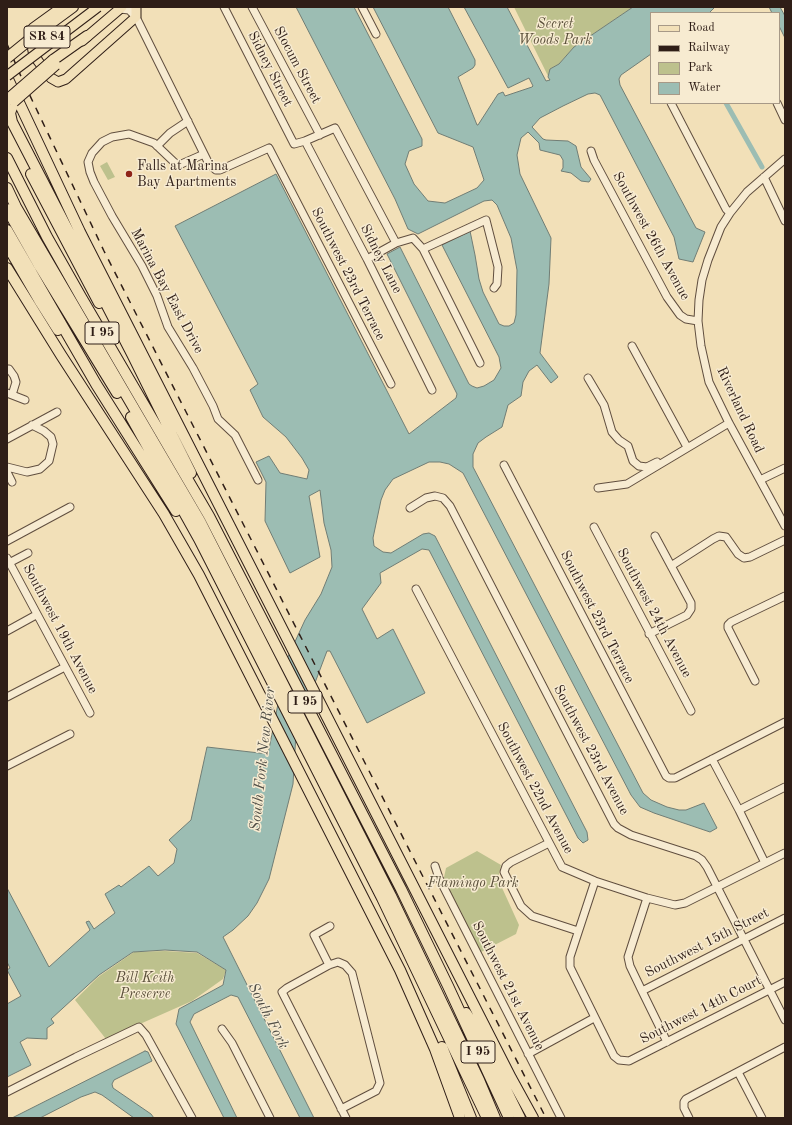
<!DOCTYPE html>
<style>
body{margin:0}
#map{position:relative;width:792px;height:1125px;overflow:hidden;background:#f2e0b8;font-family:"Old Standard TT",serif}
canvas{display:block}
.frame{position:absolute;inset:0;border:8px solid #2f1e17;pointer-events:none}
.legend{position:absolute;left:650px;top:12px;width:130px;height:92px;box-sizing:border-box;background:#f7ebd1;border:1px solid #a79987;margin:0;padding:5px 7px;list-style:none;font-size:12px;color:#2f1e17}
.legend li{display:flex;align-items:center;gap:8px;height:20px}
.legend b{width:20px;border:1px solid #a79987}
</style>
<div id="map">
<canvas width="792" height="1125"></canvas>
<div class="frame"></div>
<ul class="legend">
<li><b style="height:5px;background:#f2e0b8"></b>Road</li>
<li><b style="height:5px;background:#2f1e17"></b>Railway</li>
<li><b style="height:11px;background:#bdc18d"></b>Park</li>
<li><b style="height:11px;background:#9cbdb3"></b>Water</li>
</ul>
</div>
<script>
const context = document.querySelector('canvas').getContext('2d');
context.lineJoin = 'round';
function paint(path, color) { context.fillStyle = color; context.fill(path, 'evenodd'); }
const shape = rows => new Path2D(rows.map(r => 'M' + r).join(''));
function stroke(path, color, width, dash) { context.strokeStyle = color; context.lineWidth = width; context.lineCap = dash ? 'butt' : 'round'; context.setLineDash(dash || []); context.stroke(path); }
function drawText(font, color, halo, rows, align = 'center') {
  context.font = font + ' "Old Standard TT",serif'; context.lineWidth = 3; context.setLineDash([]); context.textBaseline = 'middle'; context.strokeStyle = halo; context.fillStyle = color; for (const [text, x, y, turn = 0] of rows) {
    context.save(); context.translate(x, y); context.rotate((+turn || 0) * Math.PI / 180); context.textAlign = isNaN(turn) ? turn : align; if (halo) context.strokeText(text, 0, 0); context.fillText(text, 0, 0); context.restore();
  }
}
const green = shape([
 [514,7,633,7,574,47,559,64,550,69,548,76],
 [107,162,115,177,108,180,100,166],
 [477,851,501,865,498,879,519,925,516,934,479,953,443,882,446,868],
 [165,951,197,953,226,970,223,979,192,1001,106,1039,75,1000,98,977,134,952]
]);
const water = shape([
 [296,7,354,7,422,139,422,146,409,151,405,164,414,184,428,201,445,203,477,188,484,180,473,147,438,133,373,7,448,7,475,60,475,65,473,68,458,77,477,125,478,125,498,94,503,92,505,96,532,87,533,86,529,78,508,88,464,7,507,7,546,81,550,80,548,77,550,69,559,64,574,47,633,7,715,7,709,13,651,13,651,54,621,75,619,79,620,85,696,228,705,232,693,262,679,259,674,237,600,95,595,93,588,94,563,106,540,118,532,127,543,139,546,140,568,141,576,146,581,167,591,179,589,182,581,181,571,173,561,171,563,168,563,160,560,155,540,150,539,143,528,132,521,138,517,155,520,174,551,238,549,284,540,353,558,377,551,383,537,365,529,371,523,382,521,396,508,405,502,427,486,437,478,443,473,454,473,467,643,793,651,800,667,807,679,810,686,810,704,803,717,828,710,832,654,813,640,807,631,795,463,473,449,464,440,462,429,462,393,479,385,490,381,500,373,538,374,546,383,552,391,553,423,534,429,533,435,536,587,832,588,840,583,843,578,838,429,550,422,549,380,573,381,583,362,609,377,639,393,629,425,693,367,723,330,651,327,651,296,733,293,784,269,879,257,903,248,916,233,930,223,937,314,1118,300,1118,238,997,231,995,194,1014,190,1022,237,1118,224,1118,176,1024,179,1009,223,985,226,970,197,952,165,950,133,952,99,975,51,1019,54,1023,47,1028,47,1039,27,1038,20,1042,31,1065,7,1077,7,1004,21,996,7,970,10,968,7,962,7,888,49,967,90,930,86,922,89,921,94,929,115,913,105,894,119,885,121,887,149,866,158,876,174,863,177,849,169,840,191,820,207,747,268,754,287,659,305,620,321,594,332,567,331,550,324,523,320,490,309,496,320,557,290,573,265,521,266,482,256,462,269,456,280,473,307,479,309,470,302,458,286,437,263,417,250,390,258,384,175,226,276,174,409,434,456,398,457,394,387,254,400,247,469,384,472,386,477,388,484,386,494,380,501,368,499,357,442,245,470,231,475,255,479,279,483,292,499,324,504,326,509,326,514,323,516,315,517,270,511,238,497,205,492,200,484,201,418,234,408,229,395,199,296,7],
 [769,7,780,7,785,16,785,38,779,26,779,13,772,13,769,7],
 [145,1051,148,1052,152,1061,114,1080,112,1084,113,1088,151,1114,154,1118,134,1118,102,1095,95,1092,81,1097,40,1118,12,1118,145,1051]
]);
const canal = shape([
 [726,103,762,167]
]);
const minor = shape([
 [224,7,294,144,305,141,335,128,396,243],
 [252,7,320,135],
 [362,7,376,34],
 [120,9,129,10,136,17,209,164,216,170,220,170,269,148,391,384],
 [671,103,726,209,730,213],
 [777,103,785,120],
 [305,141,367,259,432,390],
 [157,146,170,133,188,121],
 [591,151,594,160,667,297,680,315,686,319,698,321],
 [204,154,179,165,174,162,154,143,129,134,112,137,102,142,92,153,88,162,90,172,94,182,112,216,142,266,157,296,168,327,193,368,213,406,218,419,235,435,258,480],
 [785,159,747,192,730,213,721,227,708,260,702,280,699,300,698,321,701,346,709,382,729,423,785,526],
 [764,177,785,221],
 [423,249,480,363],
 [367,259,396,243,413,238,423,249,486,220,498,267,497,284,494,288],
 [632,346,687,447],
 [7,369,9,369,14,376,16,382,12,395],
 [588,378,604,405,612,432,619,440,628,446,633,461,639,466,647,467,657,462],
 [7,393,25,400],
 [7,439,57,412],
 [504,465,666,776,669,778,675,778,785,722],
 [7,467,27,472,40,469,49,461,53,444,51,437,44,431,32,425],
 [7,472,12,482],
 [760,480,785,468],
 [598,488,627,484,729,423],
 [410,508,426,498,435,496,443,498,450,506,614,824,618,828,631,835,696,856,702,860,707,867,785,1020],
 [594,527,691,711],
 [7,541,70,507],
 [7,558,90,713],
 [7,564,28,553],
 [671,566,713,539,719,536,726,537,738,554,744,558,750,557,785,540],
 [416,589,562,867,595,881,647,898,675,905,685,903,785,853],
 [7,631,36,615],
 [649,634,687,615,691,609,691,603,655,536],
 [755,681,728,628,728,625,731,622,785,596],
 [7,697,65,667],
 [712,759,739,810,765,863],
 [7,766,70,734],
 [739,810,785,787],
 [549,843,511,862,506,866,504,872,521,906,532,916,578,931],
 [435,866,439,878,561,1118],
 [595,881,570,957,570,967,614,1056,619,1060,629,1061,785,982],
 [647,898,628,957,630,966,642,991,667,1042],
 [329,965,314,935,330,926],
 [642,991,785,918],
 [222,1029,232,1043,270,1118],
 [528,1054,594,1018],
 [738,1072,762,1118],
 [7,1092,76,1057,139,1027,146,1035,192,1118],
 [341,1109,376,1091,380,1083,352,973,345,965,338,962,329,965,287,988,282,992,346,1118],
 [689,1118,684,1108,684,1102,686,1099,785,1047]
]);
const major = shape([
 [62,7,33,28,30,34,33,51,38,61,51,78,58,82,66,79,136,17,136,7],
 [82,41,122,7]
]);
const highway = shape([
 [39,32,73,7],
 [53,60,87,36],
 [7,77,80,232,511,1078,533,1118],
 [14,102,10,113,12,122,132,354,191,473],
 [7,158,47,237,81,297,209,516,401,889,448,986,509,1118],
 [31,174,99,303],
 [7,188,16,207,200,521,391,896,479,1080,495,1118],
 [7,209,40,267,117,393],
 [7,230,96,384,176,511],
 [7,245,39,300,58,330],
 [7,268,61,355,164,514,199,575,400,970,435,1049,460,1118],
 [131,417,199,539,382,898,487,1118],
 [466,1013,474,1025,520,1118],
 [442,1047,471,1118]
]);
const rail = shape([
 [7,44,23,81,104,251,546,1118]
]);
const majorBridge = shape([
 [7,76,98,7],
 [14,102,56,65]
]);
const highwayBridge = shape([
 [7,58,39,32],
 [7,100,53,60]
]);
const markers = [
 [129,174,4,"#8f2418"]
];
const shields = [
 [47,37,46],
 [102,333,34],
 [305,702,34],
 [478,1052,34]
];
const shieldNames = [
 ["SR 84",47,37],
 ["I 95",102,333],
 ["I 95",305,702],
 ["I 95",478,1052]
];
const parkNames = [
 ["Secret",555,24],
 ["Woods Park",555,40],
 ["Flamingo Park",473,883],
 ["Bill Keith",145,978],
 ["Preserve",145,994]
];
const streetNames = [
 ["Slocum Street",297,65,62],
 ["Sidney Street",270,69,63],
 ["Southwest 26th Avenue",651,236,61],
 ["Sidney Lane",381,259,63],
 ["Southwest 23rd Terrace",348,274,63],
 ["Marina Bay East Drive",167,291,62],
 ["Riverland Road",740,410,65],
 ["Southwest 24th Avenue",654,613,62],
 ["Southwest 23rd Terrace",597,617,63],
 ["Southwest 19th Avenue",60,629,62],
 ["Southwest 23rd Avenue",591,750,62],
 ["Southwest 22nd Avenue",535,788,62],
 ["Southwest 15th Street",707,943,-27],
 ["Southwest 21st Avenue",508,986,63],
 ["Southwest 14th Court",701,1010,-27]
];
const poiNames = [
 ["Falls at Marina",137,166],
 ["Bay Apartments",137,182]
];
const waterNames = [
 ["South Fork New River",263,759,-84],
 ["South Fork",268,1016,63]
];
paint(green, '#bdc18d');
paint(water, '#9cbdb3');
stroke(water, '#707d75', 1);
stroke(canal, '#9cbdb3', 5);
stroke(minor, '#604e3f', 9);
stroke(major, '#2f1e17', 11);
stroke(highway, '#2f1e17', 12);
stroke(minor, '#f7ebd1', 7);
stroke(major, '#f2e0b8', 9);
stroke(highway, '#f2e0b8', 10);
stroke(rail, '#2f1e17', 1.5, [7, 7]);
stroke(majorBridge, '#2f1e17', 11, []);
stroke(highwayBridge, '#2f1e17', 12, []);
stroke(majorBridge, '#f2e0b8', 9);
stroke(highwayBridge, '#f2e0b8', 10);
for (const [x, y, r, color] of markers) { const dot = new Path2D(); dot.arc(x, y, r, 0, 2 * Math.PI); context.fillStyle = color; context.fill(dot); stroke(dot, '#f7ebd1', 1.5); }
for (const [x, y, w] of shields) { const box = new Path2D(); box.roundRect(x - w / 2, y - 11, w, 22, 3); context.fillStyle = '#f7ebd1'; context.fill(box); stroke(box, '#2f1e17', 1); }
drawText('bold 13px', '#2f1e17', null, shieldNames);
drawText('italic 14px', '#5a4f3a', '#f7ebd1', parkNames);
drawText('14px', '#2f1e17', '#f7ebd1', streetNames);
drawText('14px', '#2f1e17', '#f7ebd1', poiNames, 'left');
drawText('italic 15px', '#504e46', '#f7ebd1', waterNames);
</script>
